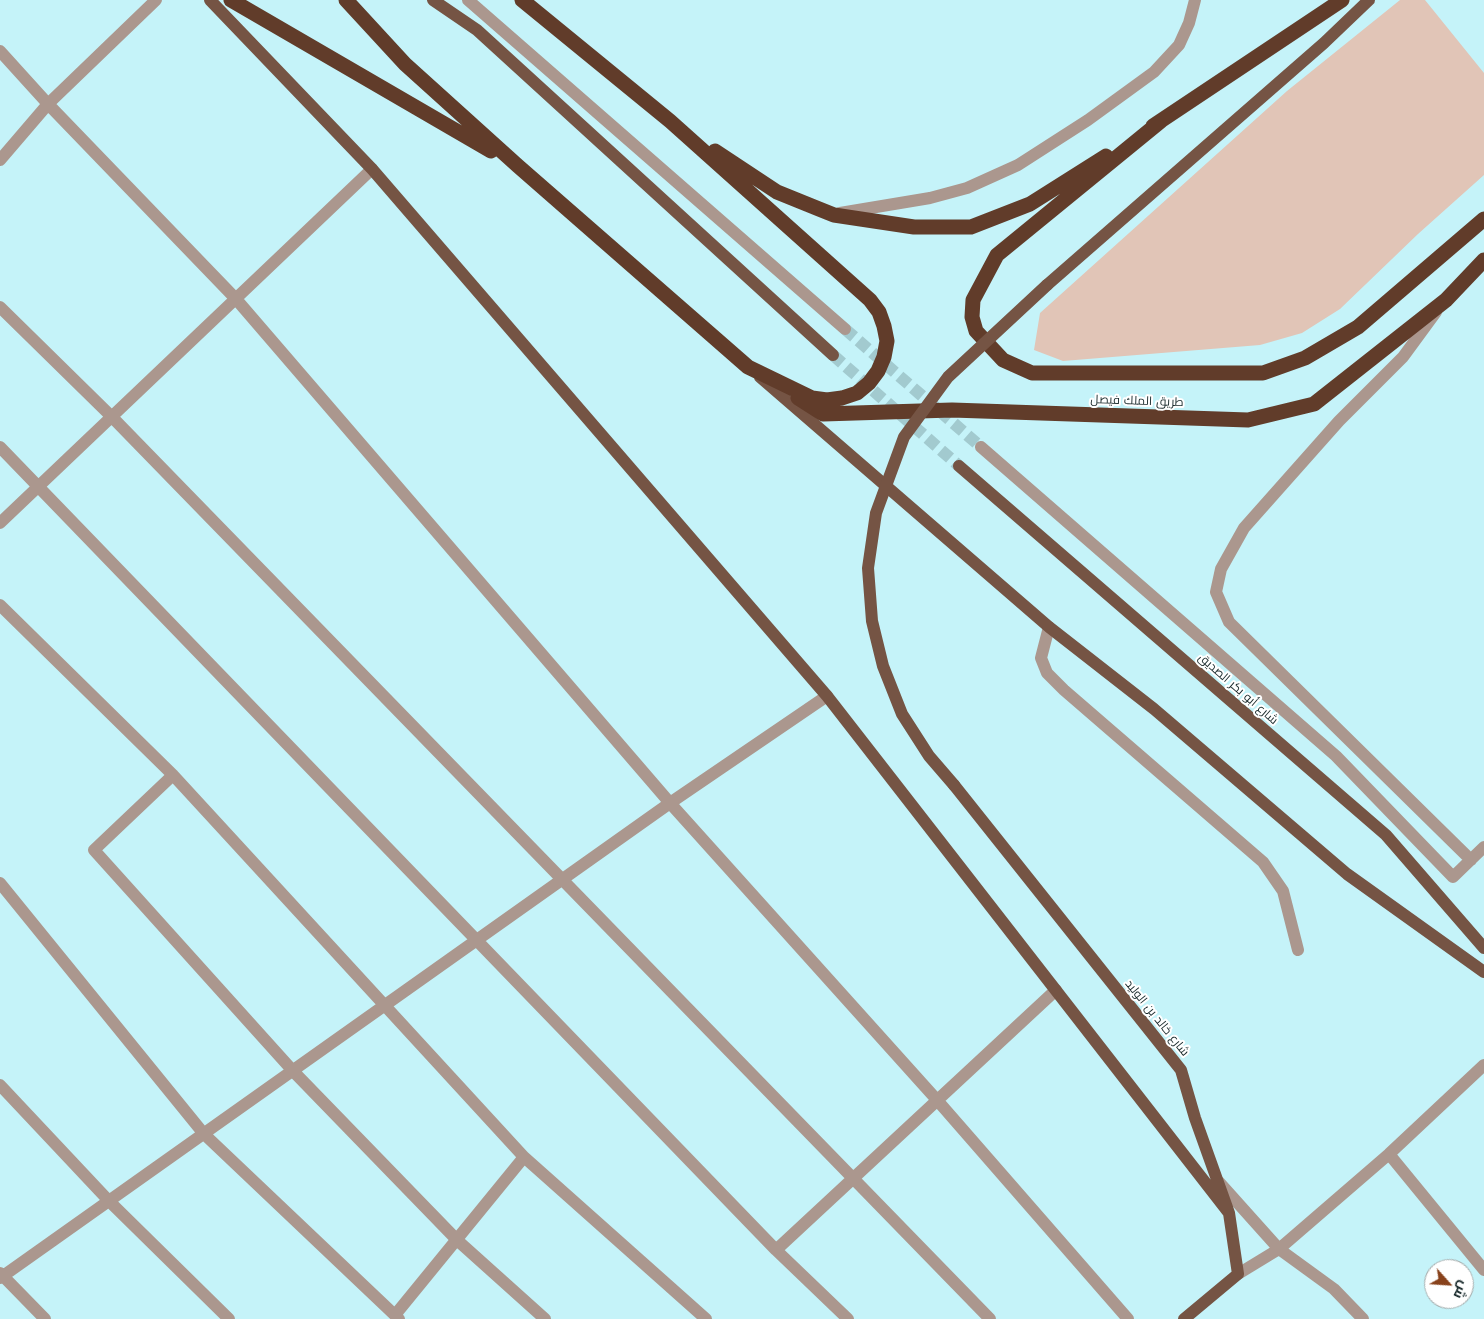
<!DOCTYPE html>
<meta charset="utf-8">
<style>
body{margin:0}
#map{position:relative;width:1484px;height:1319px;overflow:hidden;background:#c5f3f9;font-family:"Work Sans",Cairo,sans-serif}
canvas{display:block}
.north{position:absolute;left:1424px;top:1259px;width:50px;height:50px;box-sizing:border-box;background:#fff;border:1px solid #a2a9a9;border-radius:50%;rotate:116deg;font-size:14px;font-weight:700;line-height:20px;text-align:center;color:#162729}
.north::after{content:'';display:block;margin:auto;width:18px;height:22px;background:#88421c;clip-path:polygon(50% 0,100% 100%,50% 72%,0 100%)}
</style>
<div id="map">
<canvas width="1484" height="1319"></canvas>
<div class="north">ش</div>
</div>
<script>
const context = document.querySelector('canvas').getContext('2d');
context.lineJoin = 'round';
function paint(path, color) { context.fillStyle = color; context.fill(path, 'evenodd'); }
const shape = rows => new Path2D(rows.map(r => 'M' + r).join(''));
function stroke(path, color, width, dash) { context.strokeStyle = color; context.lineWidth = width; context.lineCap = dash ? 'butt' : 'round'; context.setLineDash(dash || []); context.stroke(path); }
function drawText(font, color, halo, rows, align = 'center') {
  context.font = font + ' "Work Sans",Cairo,sans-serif'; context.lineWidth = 4; context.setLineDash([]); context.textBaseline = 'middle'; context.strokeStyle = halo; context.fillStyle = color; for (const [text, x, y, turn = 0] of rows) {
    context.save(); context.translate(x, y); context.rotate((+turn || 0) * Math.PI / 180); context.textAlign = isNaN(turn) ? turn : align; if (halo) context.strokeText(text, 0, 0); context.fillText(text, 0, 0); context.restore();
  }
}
const green = shape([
 [1400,0,1425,0,1484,73,1484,175,1418,234,1340,309,1302,333,1260,345,1063,361,1034,350,1040,313,1287,91]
]);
const minorTunnel = shape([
 [845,329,981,447]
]);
const majorTunnel = shape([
 [833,355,959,466]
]);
const minor = shape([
 [468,0,845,329],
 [0,51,48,104,236,299,670,803,937,1100,1128,1319],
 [0,160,48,104,156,0],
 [840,213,930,198,967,188,1018,165,1088,120,1154,72,1179,45,1189,23,1195,0],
 [0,307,112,417,990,1319],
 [1436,312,1403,357,1339,421,1244,528,1221,569,1216,592,1229,622,1471,860],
 [0,447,776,1250,848,1319],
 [981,447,1336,756,1453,877,1484,847],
 [0,523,372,169],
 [0,605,173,775,524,1157,706,1319],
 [1049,627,1041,658,1047,673,1064,690,1263,862,1283,891,1298,950],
 [173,775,94,850,293,1071,457,1240,545,1319],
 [0,883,204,1134,399,1319],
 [0,1085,109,1201,229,1319],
 [1389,1154,1484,1270],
 [1219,1182,1279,1249,1334,1289,1363,1319],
 [776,1250,1056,990],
 [0,1273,45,1319],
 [1238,1274,1279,1249,1389,1154,1484,1065],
 [0,1278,670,803,827,696],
 [395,1315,524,1157]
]);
const major = shape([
 [210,0,372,169,827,696,1229,1213],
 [433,0,477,30,833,355],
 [1047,285,1324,43,1369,0],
 [760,377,1049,627,1154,709,1347,874,1484,972],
 [959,466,1386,835,1484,948],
 [954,785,1181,1070,1195,1118,1229,1213,1238,1274,1184,1319]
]);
const highway = shape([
 [231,0,491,151],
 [346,0,405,64,518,166,748,367,812,398,827,400,842,398,857,393,869,383,878,371,884,357,887,341,884,326,879,312,870,300,670,121,522,0],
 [1161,121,997,255,973,300,972,317,976,331,1003,360,1032,373,1263,373,1305,358,1358,327,1484,219],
 [1153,126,1342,0],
 [715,151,777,192,819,209,834,215,914,227,971,227,1030,204,1106,156],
 [798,398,823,414,952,410,1248,420,1314,404,1446,300,1484,260]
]);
const majorBridge = shape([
 [954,785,929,756,902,714,883,666,872,621,868,568,876,513,904,437,948,377,1047,285]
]);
const streetNames = [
 ["طريق الملك فيصل",1137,401,2],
 ["شارع أبو بكر الصديق",1238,689,41],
 ["شارع خالد بن الوليد",1157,1018,51]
];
paint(green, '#e1c5b7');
stroke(minorTunnel, '#a2cacf', 12, [12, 6]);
stroke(majorTunnel, '#a2cacf', 12, [12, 6]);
stroke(minor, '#ab978e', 12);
stroke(major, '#755444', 12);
stroke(highway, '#613c2a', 15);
stroke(majorBridge, '#755444', 12);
drawText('12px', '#162729', '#fff', streetNames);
</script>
